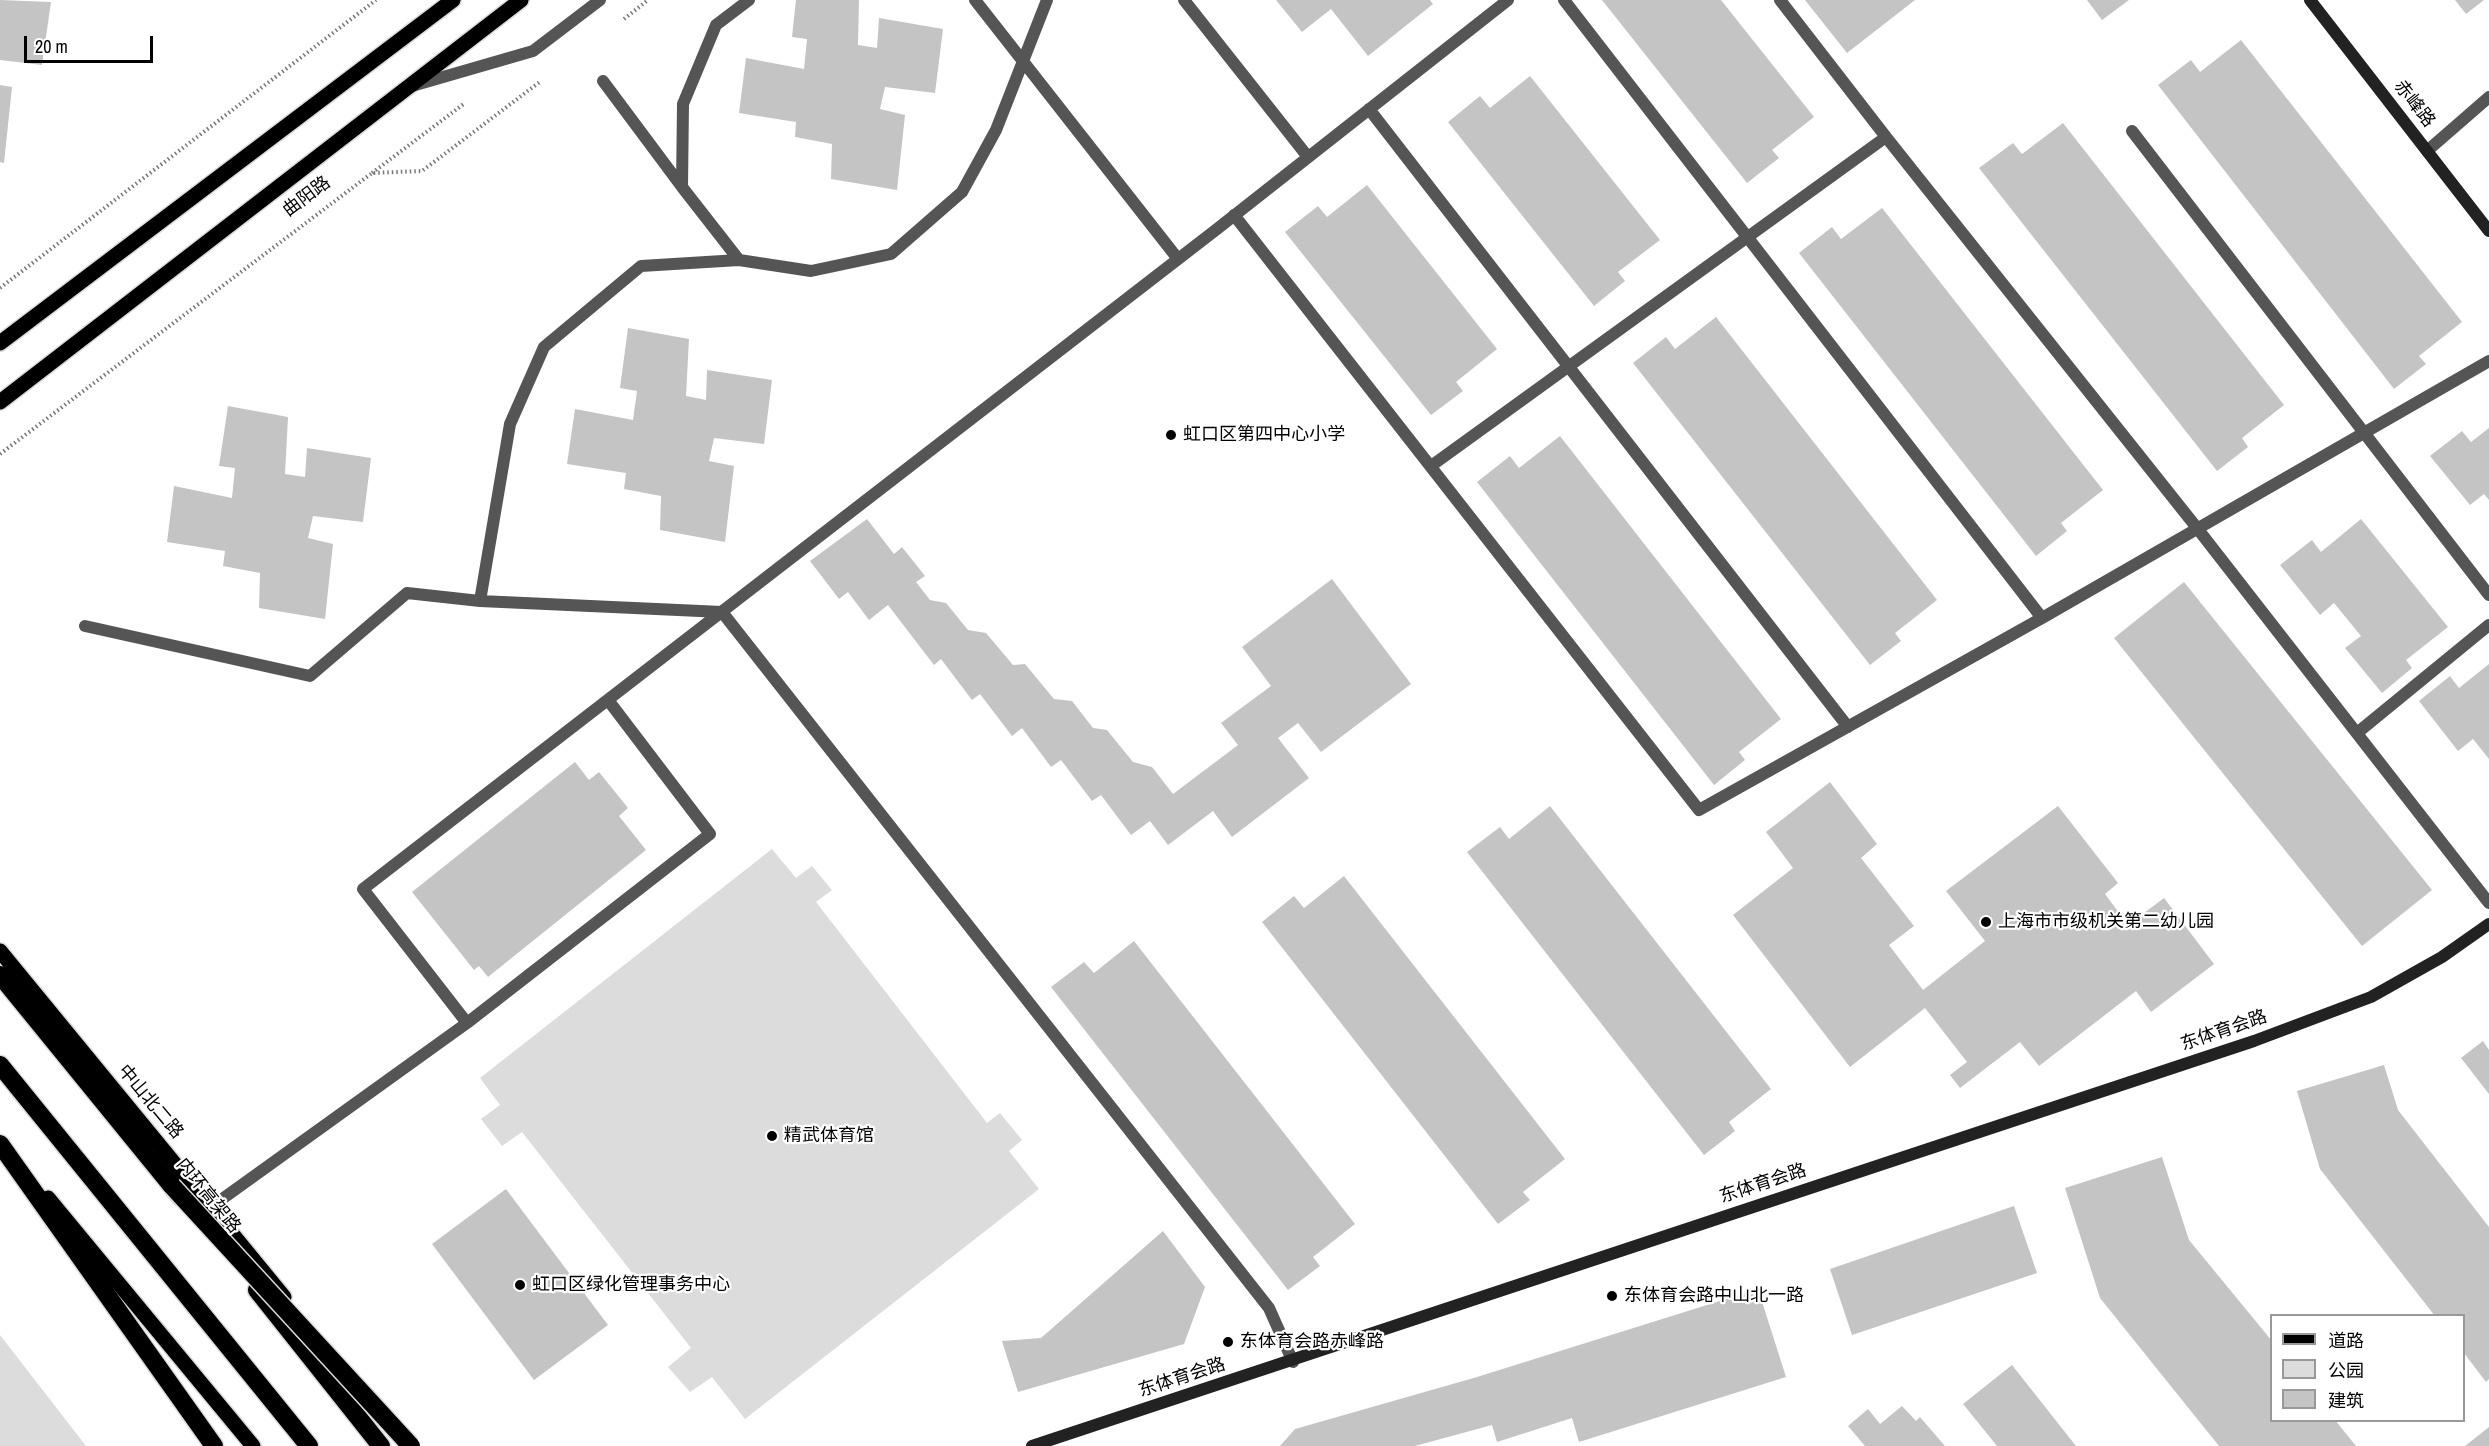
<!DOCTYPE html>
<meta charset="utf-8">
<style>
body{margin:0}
#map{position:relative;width:2489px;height:1446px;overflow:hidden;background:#fff;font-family:"Archivo Narrow","Noto Sans SC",sans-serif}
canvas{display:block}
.legend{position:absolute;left:2270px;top:1314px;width:195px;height:108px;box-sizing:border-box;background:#fff;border:2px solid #999;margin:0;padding:8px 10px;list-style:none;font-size:18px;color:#000}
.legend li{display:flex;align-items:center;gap:12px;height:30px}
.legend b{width:30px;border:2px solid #999}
.scale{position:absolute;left:24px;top:36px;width:129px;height:27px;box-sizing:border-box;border:3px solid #000;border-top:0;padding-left:8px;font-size:18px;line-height:21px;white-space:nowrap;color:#000;-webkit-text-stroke:4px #fff;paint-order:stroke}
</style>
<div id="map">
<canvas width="2489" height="1446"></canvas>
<ul class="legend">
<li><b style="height:8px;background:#000"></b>道路</li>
<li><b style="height:16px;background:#dcdcdc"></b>公园</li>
<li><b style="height:16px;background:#c4c4c4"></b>建筑</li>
</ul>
<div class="scale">20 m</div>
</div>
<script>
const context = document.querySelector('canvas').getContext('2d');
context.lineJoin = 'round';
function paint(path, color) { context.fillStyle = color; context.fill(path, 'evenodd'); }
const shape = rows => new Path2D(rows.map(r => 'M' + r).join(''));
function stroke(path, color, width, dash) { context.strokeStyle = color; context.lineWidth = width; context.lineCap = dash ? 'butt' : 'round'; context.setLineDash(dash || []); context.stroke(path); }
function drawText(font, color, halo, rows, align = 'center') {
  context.font = font + ' "Archivo Narrow","Noto Sans SC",sans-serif'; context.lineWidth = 4.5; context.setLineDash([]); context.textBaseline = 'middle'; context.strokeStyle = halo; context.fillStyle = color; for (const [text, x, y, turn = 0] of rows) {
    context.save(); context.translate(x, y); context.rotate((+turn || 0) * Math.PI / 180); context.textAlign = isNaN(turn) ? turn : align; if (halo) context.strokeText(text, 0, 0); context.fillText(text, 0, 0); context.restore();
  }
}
const green = shape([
 [772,849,796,878,812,866,832,890,816,902,987,1123,1000,1113,1022,1140,1009,1151,1039,1189,745,1419,712,1377,690,1392,668,1367,691,1348,522,1132,502,1146,481,1119,500,1105,480,1078],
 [0,1335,86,1446,0,1446]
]);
const building = shape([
 [0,0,51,2,42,65,0,60],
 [796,0,859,0,858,45,877,48,879,18,943,29,935,93,885,87,880,109,905,115,897,190,831,179,832,144,795,137,796,122,739,113,746,58,804,69,807,39,792,37],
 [1276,0,1430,0,1433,4,1368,56,1331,9,1302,32],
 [1602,0,1721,0,1814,117,1772,150,1779,158,1747,183],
 [1805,0,1915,0,1847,53],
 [2087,0,2129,0,2102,20],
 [2455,0,2484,0,2466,14],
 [2241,40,2462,322,2419,356,2426,364,2394,389,2158,85,2191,60,2200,72],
 [1530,76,1660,240,1618,272,1625,281,1594,306,1448,122,1480,96,1490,108],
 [0,85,12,87,4,163,0,162],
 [2063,123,2284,405,2242,438,2248,447,2217,471,1979,168,2013,143,2022,154],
 [1367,185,1497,349,1456,382,1463,391,1431,415,1285,232,1318,206,1327,217],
 [1882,208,2103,490,2061,523,2067,531,2036,556,1799,253,1832,227,1841,239],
 [1716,317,1937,600,1895,633,1901,641,1870,665,1633,363,1666,337,1675,349],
 [628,328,689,339,686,396,706,400,707,370,772,380,764,444,714,438,709,461,734,466,725,542,660,530,661,496,624,489,626,473,567,464,575,409,633,420,637,391,620,388],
 [228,406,288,417,285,474,305,477,307,448,371,458,363,522,313,516,308,538,333,544,325,619,259,608,260,573,223,566,225,551,167,542,174,486,232,498,235,468,219,466],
 [2489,428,2489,500,2484,494,2470,505,2430,456,2462,431,2471,442],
 [1560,436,1781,719,1739,752,1745,760,1714,785,1477,482,1510,456,1519,468],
 [867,519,894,554,902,547,925,576,916,582,930,600,946,603,968,630,986,633,1013,665,1025,664,1054,699,1072,701,1093,728,1107,730,1133,762,1152,767,1173,794,1238,745,1221,723,1271,686,1242,647,1332,579,1411,684,1321,752,1298,723,1278,738,1309,778,1232,837,1213,811,1168,845,1150,821,1131,835,1101,795,1092,801,1061,760,1051,767,1022,728,1012,736,980,694,972,700,941,659,934,665,888,605,869,620,848,592,839,599,810,561],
 [2361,519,2448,627,2406,660,2412,668,2382,693,2345,648,2361,636,2334,603,2320,615,2280,565,2312,540,2321,552],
 [2184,582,2432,890,2362,946,2114,638],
 [2489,664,2489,759,2473,739,2458,751,2419,701,2450,676,2459,688],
 [575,762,589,780,599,772,628,808,619,816,646,850,488,977,479,966,474,970,412,892],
 [1830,782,1877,844,1861,858,1914,926,1889,945,1923,990,1985,941,1946,891,2058,806,2118,883,2105,894,2128,925,2164,898,2214,964,2151,1012,2136,991,2039,1066,2020,1042,1960,1088,1950,1075,1967,1062,1925,1008,1850,1067,1733,915,1793,868,1766,832],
 [1550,806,1771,1089,1729,1122,1735,1131,1704,1155,1467,852,1500,827,1509,839],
 [1344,876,1565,1159,1523,1192,1530,1200,1498,1224,1262,922,1294,896,1304,908],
 [1134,941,1355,1224,1313,1257,1320,1266,1288,1290,1051,987,1084,962,1094,973],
 [2483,1041,2489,1050,2489,1094,2461,1058],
 [2384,1065,2398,1110,2489,1227,2489,1379,2486,1382,2464,1353,2464,1316,2435,1316,2320,1169,2297,1091],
 [2162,1157,2189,1240,2272,1341,2272,1420,2335,1420,2356,1446,2219,1446,2100,1298,2065,1188],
 [506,1189,608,1325,534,1380,432,1244],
 [2014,1206,2037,1273,1852,1335,1830,1269],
 [1163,1231,1205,1287,1184,1344,1018,1392,1002,1341,1041,1338],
 [1758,1289,1786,1377,1579,1442,1572,1418,1497,1442,1492,1425,1415,1446,1280,1446,1295,1429,1477,1377],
 [2012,1365,2076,1446,1997,1446,1963,1404],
 [1902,1406,1916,1421,1920,1417,1945,1446,1865,1446,1848,1426,1868,1409,1880,1424],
 [2489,1427,2489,1446,2465,1446]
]);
const path = shape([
 [624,19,648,0],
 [372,173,465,103],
 [0,288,376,0],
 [0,454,372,173,422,171,541,81]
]);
const lane = shape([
 [749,0,716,25,683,104,682,187,739,260,811,271,891,254,962,192,996,130,1047,0],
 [975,0,1178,259],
 [1184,0,1308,157],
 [1780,0,1886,137],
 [603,81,682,187],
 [412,86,533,51,600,0],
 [1369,109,1848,727],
 [2132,131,2489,595],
 [2427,151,2489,97],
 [1234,215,1699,810,2042,618,1564,0],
 [1431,466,1886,137,2197,528,2489,903],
 [480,601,722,612,1269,1308,1293,1362],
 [2042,618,2489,361],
 [85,626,310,676,407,593,480,601,510,424,544,347,641,266,739,260],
 [2357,733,2489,625],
 [467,1023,710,834,608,700],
 [211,1207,467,1023,363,889,1217,229,1508,0]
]);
const secondary = shape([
 [2310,0,2489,231],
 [1032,1446,2254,1041,2371,997,2442,957,2489,924]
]);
const primary = shape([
 [0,343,453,0],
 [0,402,521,0],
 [0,951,284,1297],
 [48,1198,253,1446]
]);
const highway = shape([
 [0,975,181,1197],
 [0,1065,309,1446],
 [0,1144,214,1446],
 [257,1290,381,1446]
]);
const highwayBridge = shape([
 [172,1186,411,1446]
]);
const markers = [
 [1171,435,6,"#000"],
 [1986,922,6,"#000"],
 [772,1136,6,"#000"],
 [520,1285,6,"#000"],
 [1612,1296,6,"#000"],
 [1228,1342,6,"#000"]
];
const streetNames = [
 ["赤峰路",2414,104,52],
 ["曲阳路",307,197,-37],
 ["东体育会路",2224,1031,-19],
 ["中山北二路",150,1102,50],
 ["东体育会路",1763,1184,-18],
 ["内环高架路",208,1196,51],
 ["东体育会路",1182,1378,-18]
];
const poiNames = [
 ["虹口区第四中心小学",1183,435],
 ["上海市市级机关第二幼儿园",1998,922],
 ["精武体育馆",784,1136],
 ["虹口区绿化管理事务中心",532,1285],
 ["东体育会路中山北一路",1624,1296],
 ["东体育会路赤峰路",1240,1342]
];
paint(green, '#dcdcdc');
paint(building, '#c4c4c4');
stroke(primary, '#dbdbdb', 18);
stroke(highway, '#dbdbdb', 21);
stroke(path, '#777', 4, [1.5, 3]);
stroke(lane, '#555', 12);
stroke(secondary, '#222', 12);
stroke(primary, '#000', 15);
stroke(highway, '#000', 18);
stroke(highwayBridge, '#dbdbdb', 21, []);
stroke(highwayBridge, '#000', 18);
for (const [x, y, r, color] of markers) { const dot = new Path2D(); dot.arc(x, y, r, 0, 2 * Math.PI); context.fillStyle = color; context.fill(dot); stroke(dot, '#fff', 2); }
drawText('18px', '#000', '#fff', streetNames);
drawText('18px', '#000', '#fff', poiNames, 'left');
</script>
